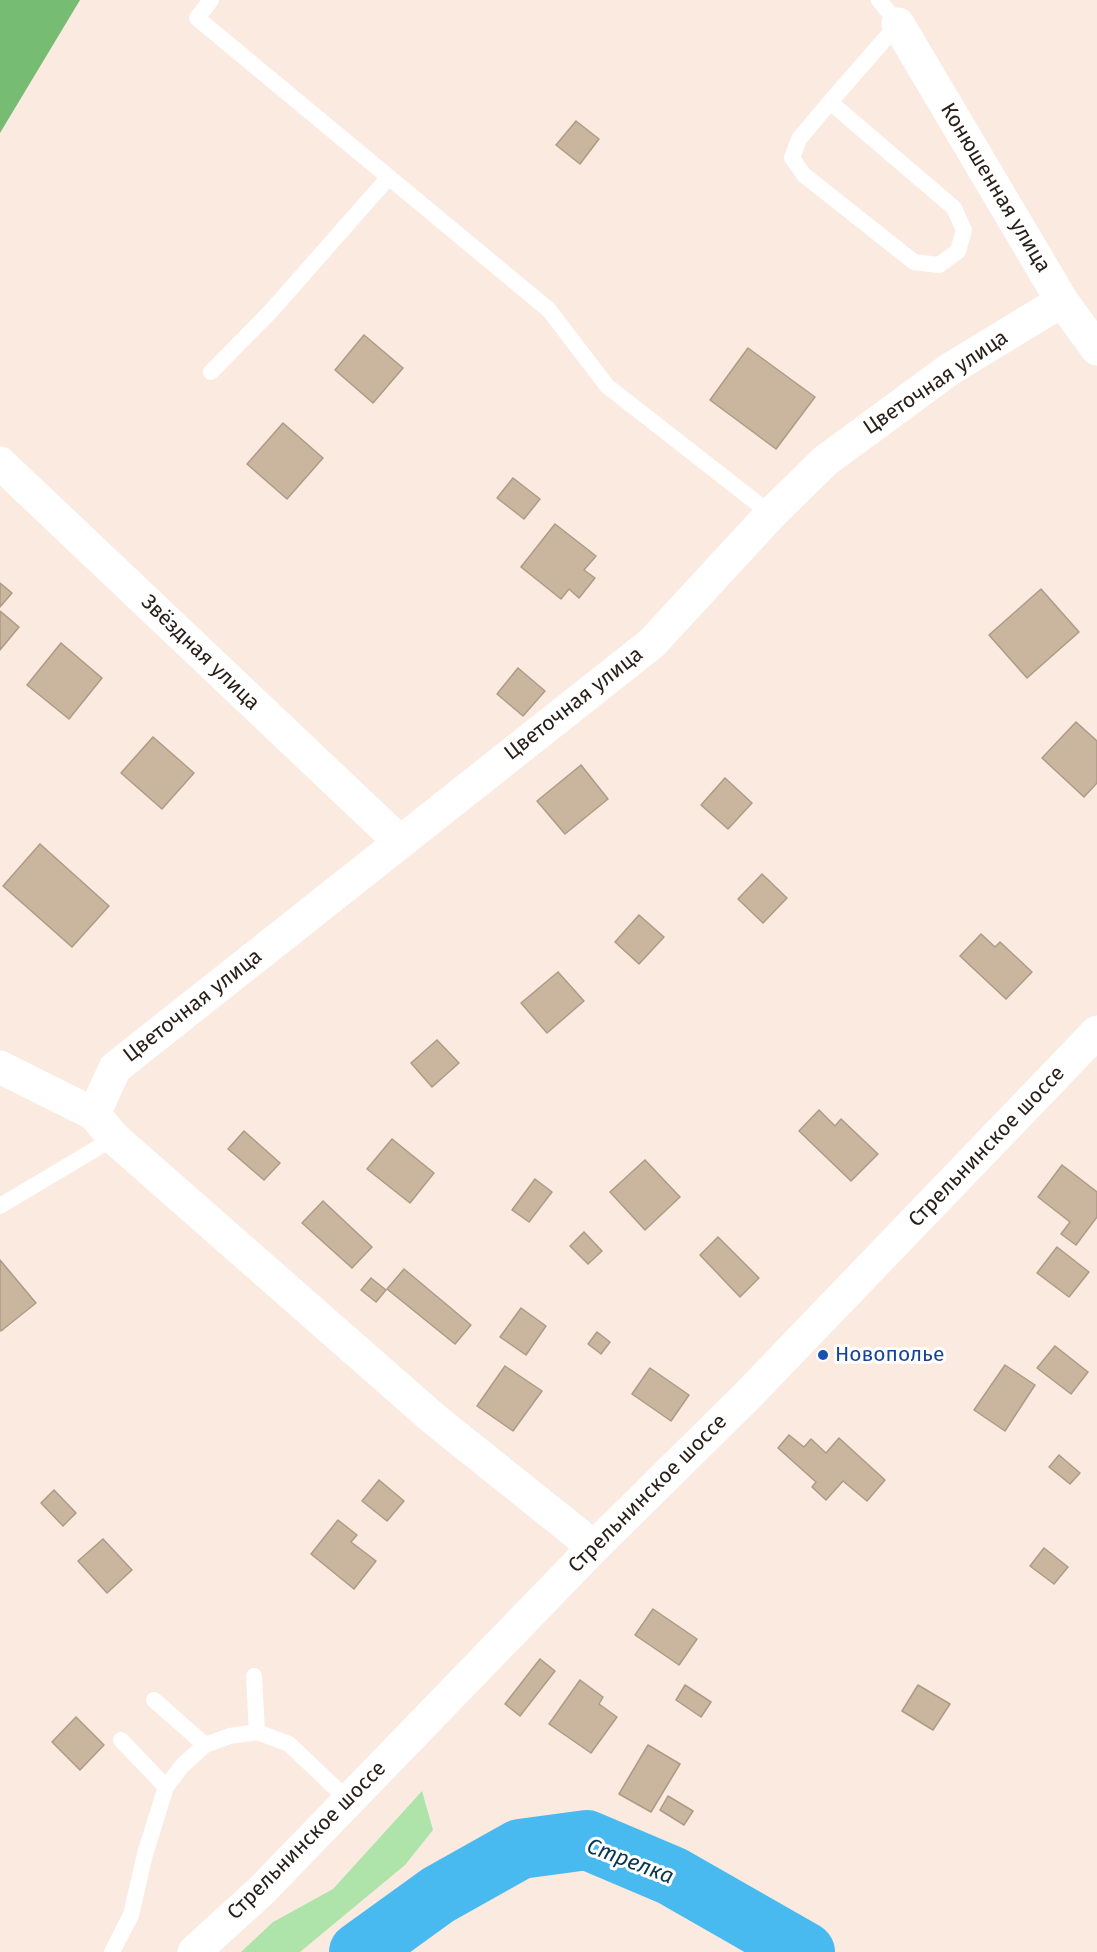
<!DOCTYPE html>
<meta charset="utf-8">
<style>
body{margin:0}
canvas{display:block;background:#fbeae0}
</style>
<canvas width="1097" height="1952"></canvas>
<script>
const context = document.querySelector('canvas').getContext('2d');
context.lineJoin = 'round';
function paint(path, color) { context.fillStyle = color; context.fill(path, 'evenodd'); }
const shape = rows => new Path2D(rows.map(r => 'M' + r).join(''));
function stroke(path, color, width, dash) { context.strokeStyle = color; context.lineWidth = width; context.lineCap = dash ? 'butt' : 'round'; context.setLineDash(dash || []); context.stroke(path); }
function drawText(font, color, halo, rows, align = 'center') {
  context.font = font + ' "Fira Sans",sans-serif'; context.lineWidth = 6; context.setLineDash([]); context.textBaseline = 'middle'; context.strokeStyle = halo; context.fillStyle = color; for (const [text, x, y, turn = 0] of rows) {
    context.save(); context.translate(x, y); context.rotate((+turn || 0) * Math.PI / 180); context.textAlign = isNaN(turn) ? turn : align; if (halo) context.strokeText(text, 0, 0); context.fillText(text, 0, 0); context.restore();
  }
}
const green = shape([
 [422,1791,433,1830,405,1865,300,1952,241,1952,273,1922,333,1889]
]);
const forest = shape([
 [0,0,80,0,0,133]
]);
const river = shape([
 [359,1952,438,1895,520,1849,587,1840,672,1876,805,1952]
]);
const building = shape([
 [576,121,599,139,580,164,556,145,576,121],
 [364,335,403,368,373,403,335,370,364,335],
 [748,348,815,397,776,449,710,400,748,348],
 [283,423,323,458,287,499,247,464,283,423],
 [513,478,540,499,524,519,497,498,513,478],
 [555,524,596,556,584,570,595,578,579,598,569,589,561,599,521,567,555,524],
 [0,583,12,593,0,607,0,583],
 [1041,589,1079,632,1027,678,989,635,1041,589],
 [0,611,19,627,0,650,0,611],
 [61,643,102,678,69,719,27,685,61,643],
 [518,668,545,691,523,716,497,694,518,668],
 [1076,722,1097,741,1097,783,1084,797,1042,758,1076,722],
 [153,737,194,773,162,809,121,773,153,737],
 [581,765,608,799,565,834,537,801,581,765],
 [725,778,752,803,728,829,701,805,725,778],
 [40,844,109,906,72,947,3,886,40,844],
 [762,874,787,898,763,923,738,899,762,874],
 [639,915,664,937,639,964,615,942,639,915],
 [981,934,995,947,1000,942,1032,972,1006,999,960,956,981,934],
 [558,972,584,1001,547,1033,521,1003,558,972],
 [437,1040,459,1063,432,1087,411,1063,437,1040],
 [819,1110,835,1126,841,1119,878,1154,851,1181,799,1131,819,1110],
 [244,1131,280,1163,264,1180,228,1149,244,1131],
 [392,1139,434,1173,410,1203,367,1169,392,1139],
 [645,1160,680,1197,645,1230,610,1192,645,1160],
 [1062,1165,1097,1192,1097,1217,1076,1245,1061,1234,1070,1222,1038,1197,1062,1165],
 [535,1179,552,1192,529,1222,512,1210,535,1179],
 [323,1201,372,1247,352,1268,302,1223,323,1201],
 [584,1232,602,1251,588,1264,570,1246,584,1232],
 [718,1237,759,1278,740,1297,700,1255,718,1237],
 [1057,1247,1089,1272,1069,1297,1037,1273,1057,1247],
 [0,1260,36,1303,1,1331,0,1330,0,1260],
 [404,1269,471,1325,455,1344,387,1289,404,1269],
 [371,1278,386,1290,376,1302,361,1290,371,1278],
 [521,1308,546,1326,526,1355,500,1337,521,1308],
 [597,1332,610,1342,601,1354,588,1344,597,1332],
 [1055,1346,1088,1372,1071,1394,1037,1368,1055,1346],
 [1005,1365,1035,1385,1005,1431,974,1410,1005,1365],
 [505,1366,542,1391,513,1431,477,1406,505,1366],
 [650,1368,689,1395,671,1421,632,1394,650,1368],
 [789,1435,804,1447,811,1439,826,1453,839,1438,885,1480,867,1501,843,1481,826,1500,812,1487,816,1482,778,1448,789,1435],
 [1059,1455,1080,1473,1070,1484,1049,1467,1059,1455],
 [379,1480,404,1501,387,1521,362,1501,379,1480],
 [54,1490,76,1513,63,1526,41,1503,54,1490],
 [338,1520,357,1535,351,1542,376,1561,354,1589,311,1554,338,1520],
 [103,1539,132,1570,107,1593,78,1561,103,1539],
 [1044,1548,1068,1567,1054,1584,1030,1566,1044,1548],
 [653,1609,697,1639,679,1665,635,1635,653,1609],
 [540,1659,555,1671,520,1716,505,1704,540,1659],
 [580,1680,603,1697,599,1704,617,1717,591,1753,549,1724,580,1680],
 [685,1685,711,1702,701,1717,676,1700,685,1685],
 [918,1685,950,1704,933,1730,902,1711,918,1685],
 [76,1717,104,1745,80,1770,52,1742,76,1717],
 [648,1745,680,1764,651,1812,619,1794,648,1745],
 [668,1796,693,1811,684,1825,660,1810,668,1796]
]);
const service = shape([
 [211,0,197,18,549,310,607,386,771,514],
 [830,102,954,208,964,230,958,251,939,265,914,262,804,175,792,158,799,139,830,102,898,24,879,0],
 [211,372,271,311,389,177],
 [0,1206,114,1138],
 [254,1676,257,1732],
 [154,1700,205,1745],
 [121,1740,166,1787],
 [112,1952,131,1915,145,1854,166,1787,182,1766,205,1745,230,1736,257,1732,289,1744,349,1801]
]);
const minor = shape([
 [898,24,1062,301,1097,349],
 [0,463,400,842],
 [0,1067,94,1114,114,1138,434,1419,594,1547],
 [94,1114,115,1068,652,643,771,514,825,461,950,369,1062,301]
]);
const secondary = shape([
 [194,1952,261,1891,594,1547,747,1396,1097,1032]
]);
const markers = [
 [823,1355,6,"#1a4fb4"]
];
const streetNames = [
 ["Конюшенная улица",995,188,59],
 ["Цветочная улица",936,383,-34],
 ["Звёздная улица",200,653,44],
 ["Цветочная улица",574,704,-38],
 ["Цветочная улица",193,1006,-38],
 ["Стрельнинское шоссе",987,1147,-46],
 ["Стрельнинское шоссе",648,1494,-45],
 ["Стрельнинское шоссе",307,1841,-45]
];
const transitNames = [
 ["Новополье",835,1355]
];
const waterNames = [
 ["Стрелка",630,1862,21]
];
paint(green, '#aee4aa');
paint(forest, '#76bc73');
stroke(river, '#49baef', 60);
paint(building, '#cab69f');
stroke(building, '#ae9b85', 1.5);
stroke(service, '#fff', 16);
stroke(minor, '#fff', 33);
stroke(secondary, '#fff', 33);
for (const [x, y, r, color] of markers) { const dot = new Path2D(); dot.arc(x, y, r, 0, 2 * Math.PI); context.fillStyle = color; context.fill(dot); stroke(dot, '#fff', 2); }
drawText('21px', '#2a201a', '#fff', streetNames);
drawText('21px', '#164399', '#fff', transitNames, 'left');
drawText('italic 22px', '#06384e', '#fff', waterNames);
</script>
